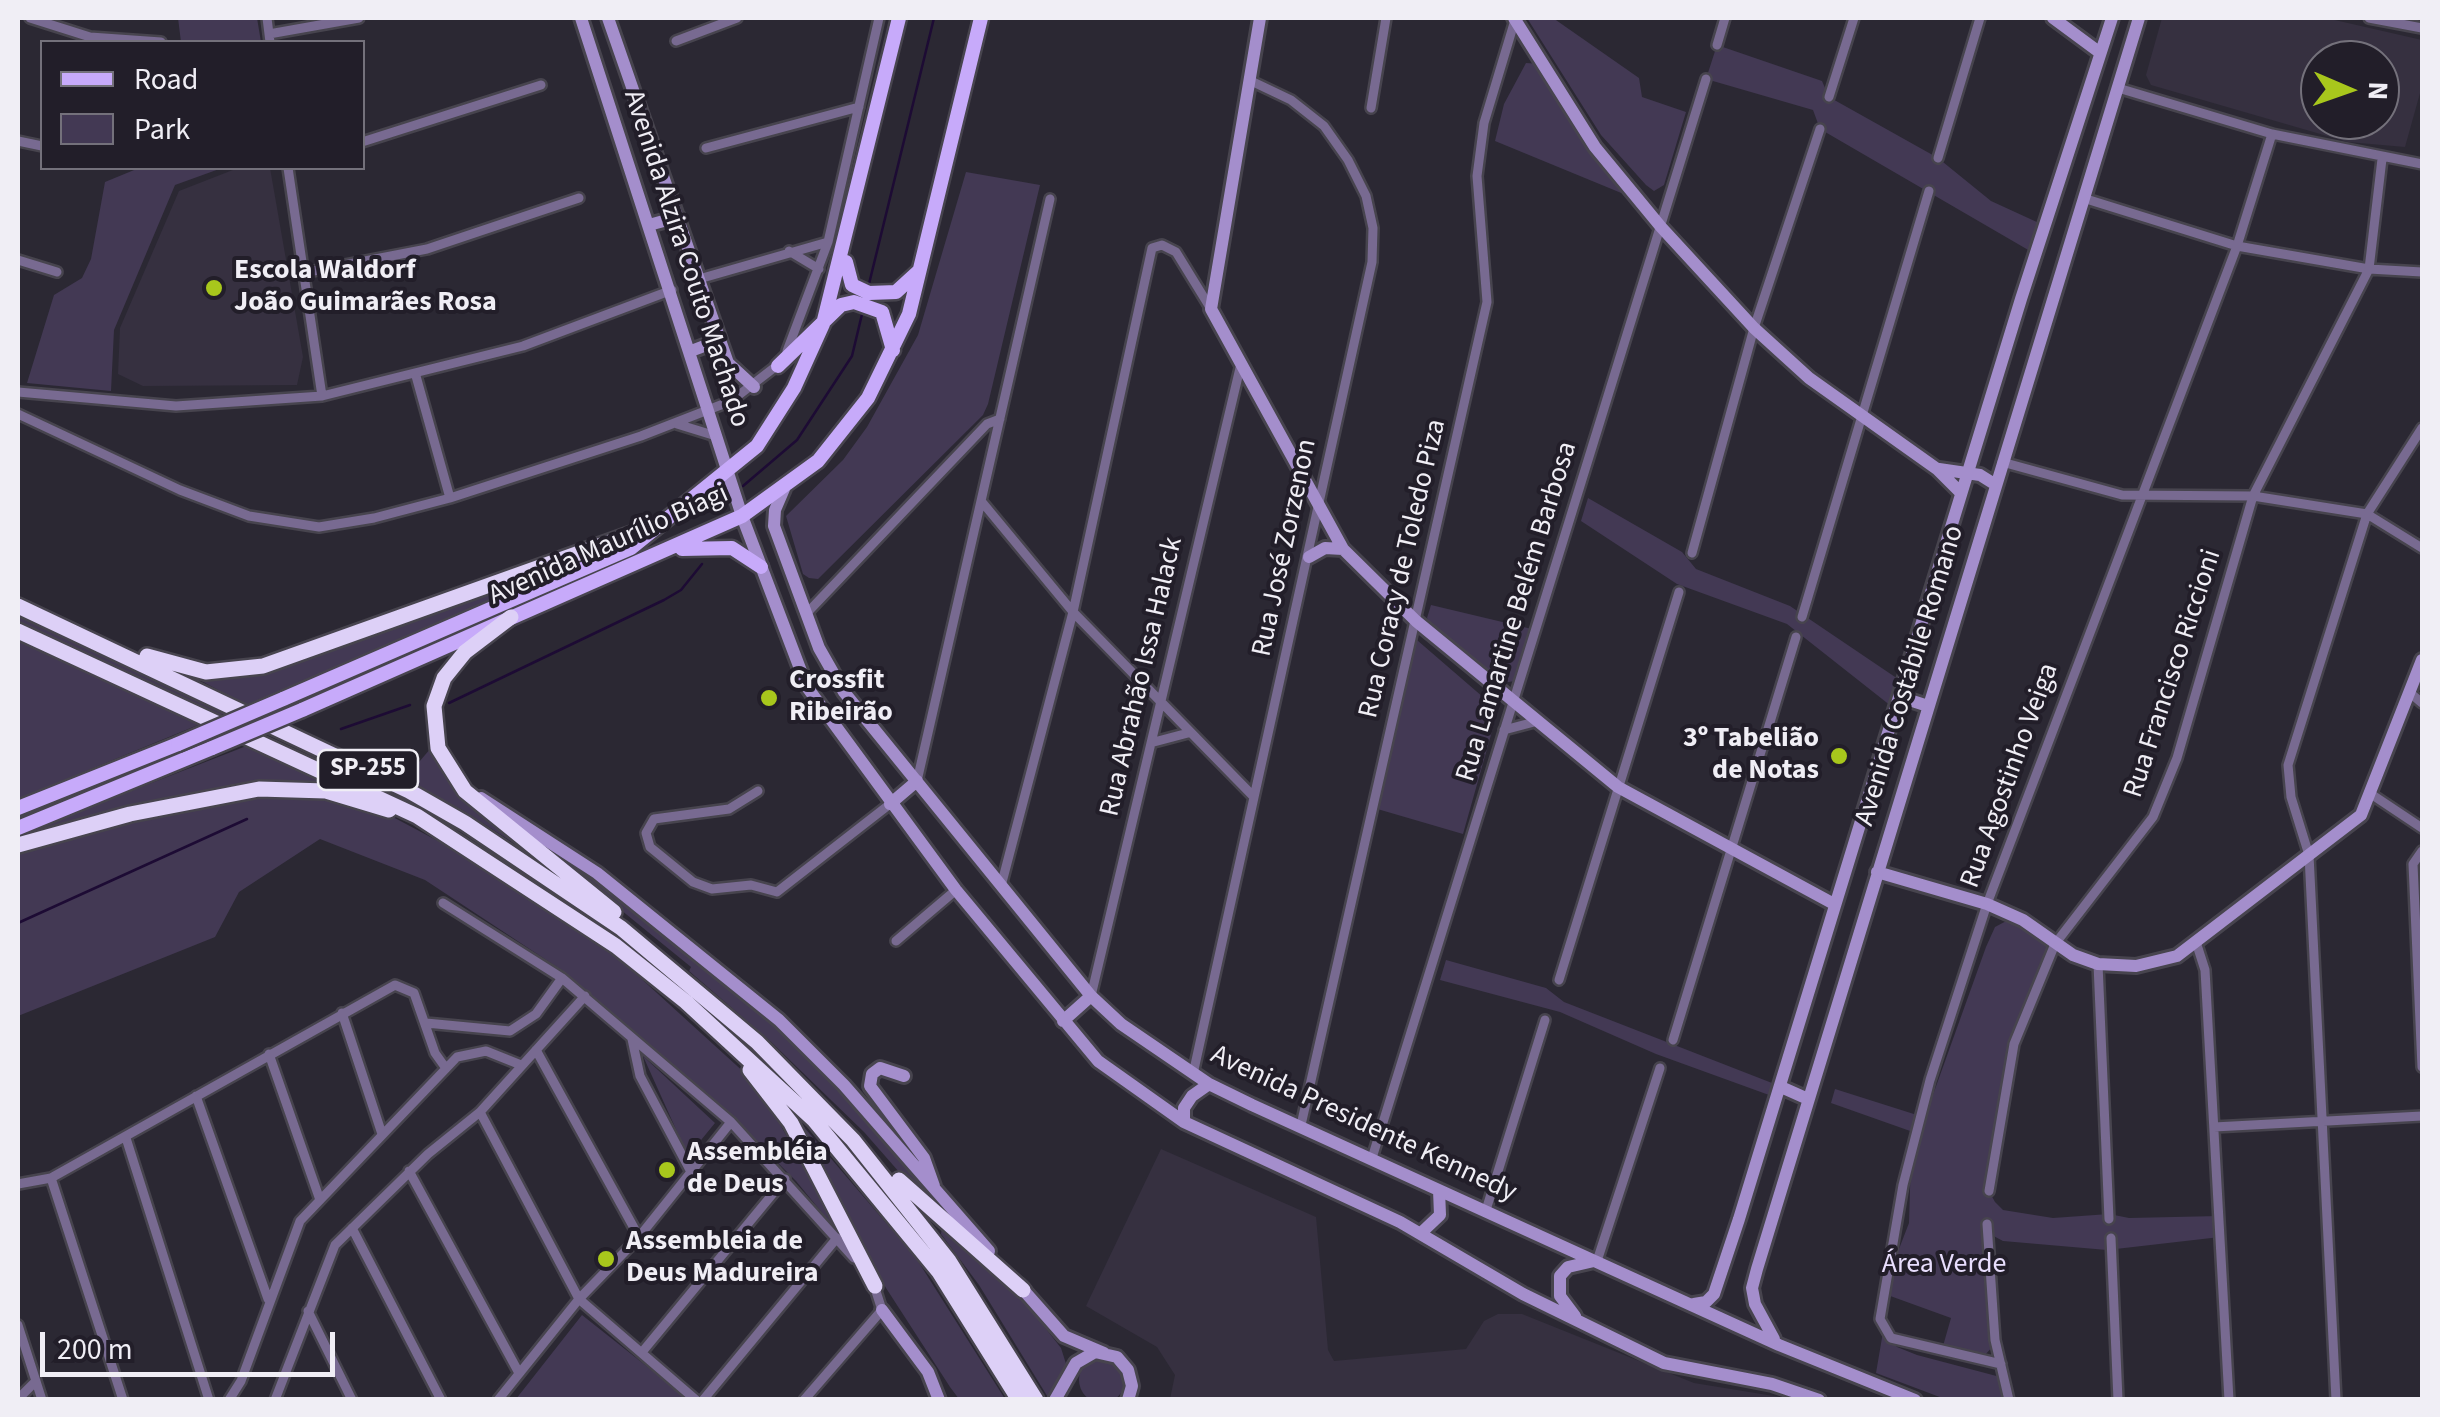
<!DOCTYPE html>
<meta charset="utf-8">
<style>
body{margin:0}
#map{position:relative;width:2440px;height:1417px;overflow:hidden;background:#2b2833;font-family:"Source Sans 3",sans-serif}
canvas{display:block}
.frame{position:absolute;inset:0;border:20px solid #f0eef5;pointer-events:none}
.legend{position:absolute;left:40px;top:40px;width:325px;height:130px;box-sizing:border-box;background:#221e29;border:2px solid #74717b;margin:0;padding:12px 18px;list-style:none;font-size:30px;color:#f0eef5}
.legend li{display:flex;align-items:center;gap:20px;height:50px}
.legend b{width:50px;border:2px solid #74717b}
.north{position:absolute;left:2300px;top:40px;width:100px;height:100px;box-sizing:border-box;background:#221e29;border:2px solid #74717b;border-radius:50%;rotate:92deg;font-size:28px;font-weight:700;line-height:40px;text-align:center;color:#f0eef5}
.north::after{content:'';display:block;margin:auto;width:35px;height:45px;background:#a8c71c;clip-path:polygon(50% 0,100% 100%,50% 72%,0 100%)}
.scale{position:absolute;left:40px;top:1332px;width:295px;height:45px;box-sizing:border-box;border:5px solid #f0eef5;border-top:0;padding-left:12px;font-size:30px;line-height:35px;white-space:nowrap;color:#f0eef5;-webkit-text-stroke:8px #221e29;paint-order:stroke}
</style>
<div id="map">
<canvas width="2440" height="1417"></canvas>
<div class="frame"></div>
<ul class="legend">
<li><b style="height:12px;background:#c7aafa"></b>Road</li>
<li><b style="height:28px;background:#433954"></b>Park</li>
</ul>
<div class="north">N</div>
<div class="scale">200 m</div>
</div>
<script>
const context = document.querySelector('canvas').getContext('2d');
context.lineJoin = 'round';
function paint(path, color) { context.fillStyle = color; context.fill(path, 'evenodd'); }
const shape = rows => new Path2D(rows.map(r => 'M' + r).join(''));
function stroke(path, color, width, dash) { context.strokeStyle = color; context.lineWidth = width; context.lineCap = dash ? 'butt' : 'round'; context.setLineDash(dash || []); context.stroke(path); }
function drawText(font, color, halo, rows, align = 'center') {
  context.font = font + ' "Source Sans 3",sans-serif'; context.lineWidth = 8; context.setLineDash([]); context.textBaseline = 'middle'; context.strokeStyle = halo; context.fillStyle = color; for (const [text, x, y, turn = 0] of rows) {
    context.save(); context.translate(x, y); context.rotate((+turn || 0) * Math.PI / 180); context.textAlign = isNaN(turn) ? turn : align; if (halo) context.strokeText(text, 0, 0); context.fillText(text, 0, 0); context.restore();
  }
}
const built = shape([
 [2162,18,2326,18,2422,40,2422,86,2405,147,2348,142,2151,85,2146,75],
 [2320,60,2380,60,2380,120,2320,120],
 [238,168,270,168,303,357,297,385,143,386,118,374,120,328,179,191],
 [1161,1149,1316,1217,1328,1350,1334,1361,1466,1349,1484,1321,1498,1314,1522,1314,1694,1383,1792,1399,1170,1399,1175,1375,1157,1347,1086,1306]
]);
const green = shape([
 [178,18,257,18,261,42,181,42],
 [1527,18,1553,18,1639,78,1642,97,1686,112,1664,185,1654,191,1646,185,1601,135],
 [1717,45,1822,81,1829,97,1938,158,1991,201,2039,223,2030,251,1820,129,1813,110,1706,79],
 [1526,63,1542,64,1631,197,1495,141,1504,104],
 [139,168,222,168,175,185,114,330,111,391,27,383,54,295,82,278,91,259,105,182],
 [966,172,1040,185,988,404,983,415,818,579,809,578,803,574,786,516,843,460,867,427,918,335],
 [1588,498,1682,552,1696,569,1790,606,1901,681,1891,706,1787,624,1677,584,1581,521],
 [562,566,564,571,246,705,194,677,211,678],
 [1431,605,1536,630,1521,680,1502,683,1431,625,1427,618],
 [18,613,230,712,220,715,18,624],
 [1410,634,1498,710,1463,834,1374,808],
 [18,641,203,723,18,799],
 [249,745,351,791,290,784,18,841,18,835],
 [431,748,451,784,546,864,464,811,396,775,419,762],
 [323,794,391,816,470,858,624,963,758,1085,846,1242,796,1181,732,1117,563,971,425,880,320,839,239,892,215,937,18,1016,18,850,131,819,244,796],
 [565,859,700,961,793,1041,975,1240,914,1189,864,1132,768,1039,689,971,691,967,562,862],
 [2010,919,2042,939,2048,949,2018,1035,1989,1191,1995,1202,2003,1210,2053,1218,2109,1214,2129,1218,2219,1216,2220,1237,2107,1250,2003,1241,1986,1232,1995,1344,1984,1356,1943,1346,1951,1318,1882,1293,1909,1223,1911,1156,1986,947,1995,927],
 [1446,960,1546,988,1564,1002,1772,1083,1769,1095,1656,1054,1560,1012,1440,980],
 [643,1056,715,1123,688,1156],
 [1835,1089,1917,1115,1913,1132,1831,1103],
 [792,1113,916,1258,1005,1399,959,1399,950,1387,886,1288],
 [942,1227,1025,1302,1061,1348,1067,1367,1049,1399,979,1285,941,1234],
 [582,1315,688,1399,516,1399],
 [1883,1332,1897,1347,1917,1355,2004,1378,2011,1399,1945,1399,1876,1373],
 '1079 1380a23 23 0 1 1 46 0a23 23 0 1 1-46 0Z'
]);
const stream = shape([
 [868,288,934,18],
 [743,486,797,440,852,356,863,310],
 [449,703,664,600,681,590,702,564],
 [341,729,410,705],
 [18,923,247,819]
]);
const street = shape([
 [30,18,90,37,161,42],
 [267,18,270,42],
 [2369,18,2422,28],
 [269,34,359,18],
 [676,41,737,18],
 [1717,45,1725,18],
 [2118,88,2272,134,2422,164],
 [1829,97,1854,18],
 [1371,108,1386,18],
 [18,141,42,146],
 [362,142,541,85],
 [706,148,859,107],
 [1938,158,1980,18],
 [288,168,322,396],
 [2083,198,2237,246,2369,269,2422,272],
 [789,251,819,269],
 [18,260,57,272],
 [303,273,427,249,579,198],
 [699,279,828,242],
 [787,351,828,242,879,18],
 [416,376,450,498],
 [18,392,176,406,322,396,523,346,672,290],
 [18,414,180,490,249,516,319,527,374,518,450,498,641,436,731,401,779,364],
 [677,424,716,436],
 [2002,462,2122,495,2253,496,2367,514,2422,548],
 [982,502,1073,612,1254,797],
 [1692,553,1754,328,1820,129],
 [806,614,987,424,1000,419],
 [1802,617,1929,191],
 [2409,692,2422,703],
 [1504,730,1538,721],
 [1154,742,1188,733],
 [917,781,1050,199],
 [758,791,729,809,654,819,646,833,650,847,693,882,712,889,751,885,777,892,890,804],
 [2371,794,2422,828],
 [2422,851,2413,864,2422,1067],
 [1001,886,1073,612,1152,248,1162,245,1176,252,1211,309],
 [443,903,562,978,731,1122,854,1258],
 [896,941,956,890],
 [2196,942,2205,970,2229,1400],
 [2098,964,2109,1219],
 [1559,980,1679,592],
 [1091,996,1240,368],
 [342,1013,382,1134],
 [426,1023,510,1031,536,1014,562,978],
 [632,1039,640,1076,691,1172],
 [1673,1040,1796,637],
 [536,1050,639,1237],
 [269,1054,320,1200],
 [1193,1074,1372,262,1373,228,1366,196,1348,160,1324,126,1291,100,1249,80],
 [196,1096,268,1299],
 [480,1112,579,1299,696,1400],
 [1301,1125,1487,302,1477,176,1484,123,1515,20],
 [2214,1127,2422,1116],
 [126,1138,209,1400],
 [1372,1158,1706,79],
 [409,1171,519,1373],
 [51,1178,123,1400],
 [18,1184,51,1178,395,985,414,993,435,1053,445,1067],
 [1989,1191,2014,1044,2055,944,2153,817,2177,758,2253,496,2369,269,2382,159],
 [1486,1210,1545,1020],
 [1987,1224,1995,1340,2009,1400],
 [352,1228,441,1400],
 [2111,1238,2118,1400],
 [1597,1261,1660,1068],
 [308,1311,352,1400],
 [18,1325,42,1400],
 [643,1351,785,1179],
 [2001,1364,1891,1338,1880,1319,1903,1185,1930,1080,1987,904,2237,246,2272,134],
 [18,1399,36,1381],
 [229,1400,241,1381,300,1221,457,1057,486,1051,521,1065],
 [275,1400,335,1245,428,1154,480,1112,585,996],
 [498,1400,579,1299,639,1237,731,1122],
 [703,1400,837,1238],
 [804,1400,882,1310,873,1282],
 [2336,1400,2309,855,2291,797,2288,765,2367,514,2422,428]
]);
const secondary = shape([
 [581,18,742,516,807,687,956,890,1098,1061,1184,1122,1400,1222,1523,1294,1664,1363,1772,1384,1819,1400],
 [608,18,728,363,754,387],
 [1260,18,1211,309,1343,549,1416,621,1618,787,1834,904],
 [1514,18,1595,147,1661,227,1754,328,1809,378,1937,469,1961,493],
 [2053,18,2099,52],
 [649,225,678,217],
 [691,351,720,340],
 [1939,469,1980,475,1996,485],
 [784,489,775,510,774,526,819,648,844,692,1091,996,1121,1024,1209,1084,1252,1105,1779,1345,1915,1400],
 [1309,557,1325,548,1343,549],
 [1900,697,1928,706],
 [481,798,597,873,779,1020,844,1085,989,1251],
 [890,804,917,781],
 [1877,872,1987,904,2023,920,2073,955,2098,964,2136,966,2177,956,2361,815,2422,660],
 [1063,1021,1091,996],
 [904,1076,880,1068,872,1074,870,1086,924,1158,934,1186],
 [1781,1087,1808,1099],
 [1184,1122,1184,1108,1192,1096,1209,1084],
 [1421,1233,1440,1215,1439,1190],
 [1019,1285,1064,1336,1104,1353],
 [1694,1304,1706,1302,1714,1294,1739,1219,2021,299,2112,18],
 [882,1310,928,1372,939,1400],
 [1575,1316,1560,1296,1560,1276,1568,1267,1594,1261],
 [1774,1339,1755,1304,1752,1288,1757,1269,2139,18],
 [1055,1400,1076,1363,1095,1352,1117,1357,1128,1370,1132,1386,1128,1400]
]);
const primary = shape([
 [846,262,852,285,869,293,896,292,919,271],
 [778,366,841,305,854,302,882,312,893,350],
 [682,549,732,548,761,567],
 [283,699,631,548,757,446,794,388,823,324,899,18],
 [302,710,742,516,818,461,868,398,909,314,981,18],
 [18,808,178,744],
 [18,828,212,748]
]);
const highway = shape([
 [18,606,409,791,465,823,621,928,757,1042,853,1140,949,1261,1036,1400],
 [511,617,465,652,444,678,434,706,438,748,465,791,614,912],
 [18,631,417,816,616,946,686,1002,814,1120,939,1272,1019,1400],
 [147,656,206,672,263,666,660,524],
 [18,845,130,814,259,789,326,791,389,810],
 [750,1070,791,1123,875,1286],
 [899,1180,1023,1290]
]);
const primaryBridge = shape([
 [178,744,283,699],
 [212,748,302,710]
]);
const markers = [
 [214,288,10,"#a8c71c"],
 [769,698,10,"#a8c71c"],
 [1839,756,10,"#a8c71c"],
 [667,1170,10,"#a8c71c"],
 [606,1259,10,"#a8c71c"]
];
const shields = [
 [368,770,100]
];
const shieldNames = [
 ["SP-255",368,770]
];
const streetNames = [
 ["Avenida Alzira Couto Machado",685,259,72],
 ["Avenida Maurílio Biagi",609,546,-24],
 ["Rua José Zorzenon",1286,548,-78],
 ["Rua Coracy de Toledo Piza",1404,569,-77],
 ["Rua Lamartine Belém Barbosa",1518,612,-73],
 ["Rua Francisco Riccioni",2174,674,-72],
 ["Avenida Costábile Romano",1911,676,-73],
 ["Rua Abrahão Issa Halack",1143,677,-77],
 ["Rua Agostinho Veiga",2011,776,-70],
 ["Avenida Presidente Kennedy",1363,1125,25]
];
const poiNames = [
 ["Escola Waldorf",234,272],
 ["João Guimarães Rosa",234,304],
 ["Crossfit",789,682],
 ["Ribeirão",789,714],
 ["3º Tabelião",1819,740,"right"],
 ["de Notas",1819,772,"right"],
 ["Assembléia",687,1154],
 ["de Deus",687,1186],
 ["Assembleia de",626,1243],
 ["Deus Madureira",626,1275]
];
const parkNames = [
 ["Área Verde",1944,1266]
];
paint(built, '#363040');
paint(green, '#433954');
stroke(stream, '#1d0b34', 2.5);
stroke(street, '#47444e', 14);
stroke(secondary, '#47444e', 18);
stroke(primary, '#47444e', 19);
stroke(highway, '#47444e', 20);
stroke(street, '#786a91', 9);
stroke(secondary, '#a48ecc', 12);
stroke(primary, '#c7aafa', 14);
stroke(highway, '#ddd0f7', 15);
stroke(primaryBridge, '#47444e', 19, []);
stroke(primaryBridge, '#c7aafa', 14);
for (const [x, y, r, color] of markers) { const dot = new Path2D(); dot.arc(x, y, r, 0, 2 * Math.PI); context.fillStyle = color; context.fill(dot); stroke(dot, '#221e29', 4); }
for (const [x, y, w] of shields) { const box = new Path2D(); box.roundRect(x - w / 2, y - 20, w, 40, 8); context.fillStyle = '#221e29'; context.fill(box); stroke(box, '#f0eef5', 2.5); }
drawText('bold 25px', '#f0eef5', null, shieldNames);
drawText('28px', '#f0eef5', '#221e29', streetNames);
drawText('bold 28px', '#f0eef5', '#221e29', poiNames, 'left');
drawText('28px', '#e8defd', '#221e29', parkNames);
</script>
